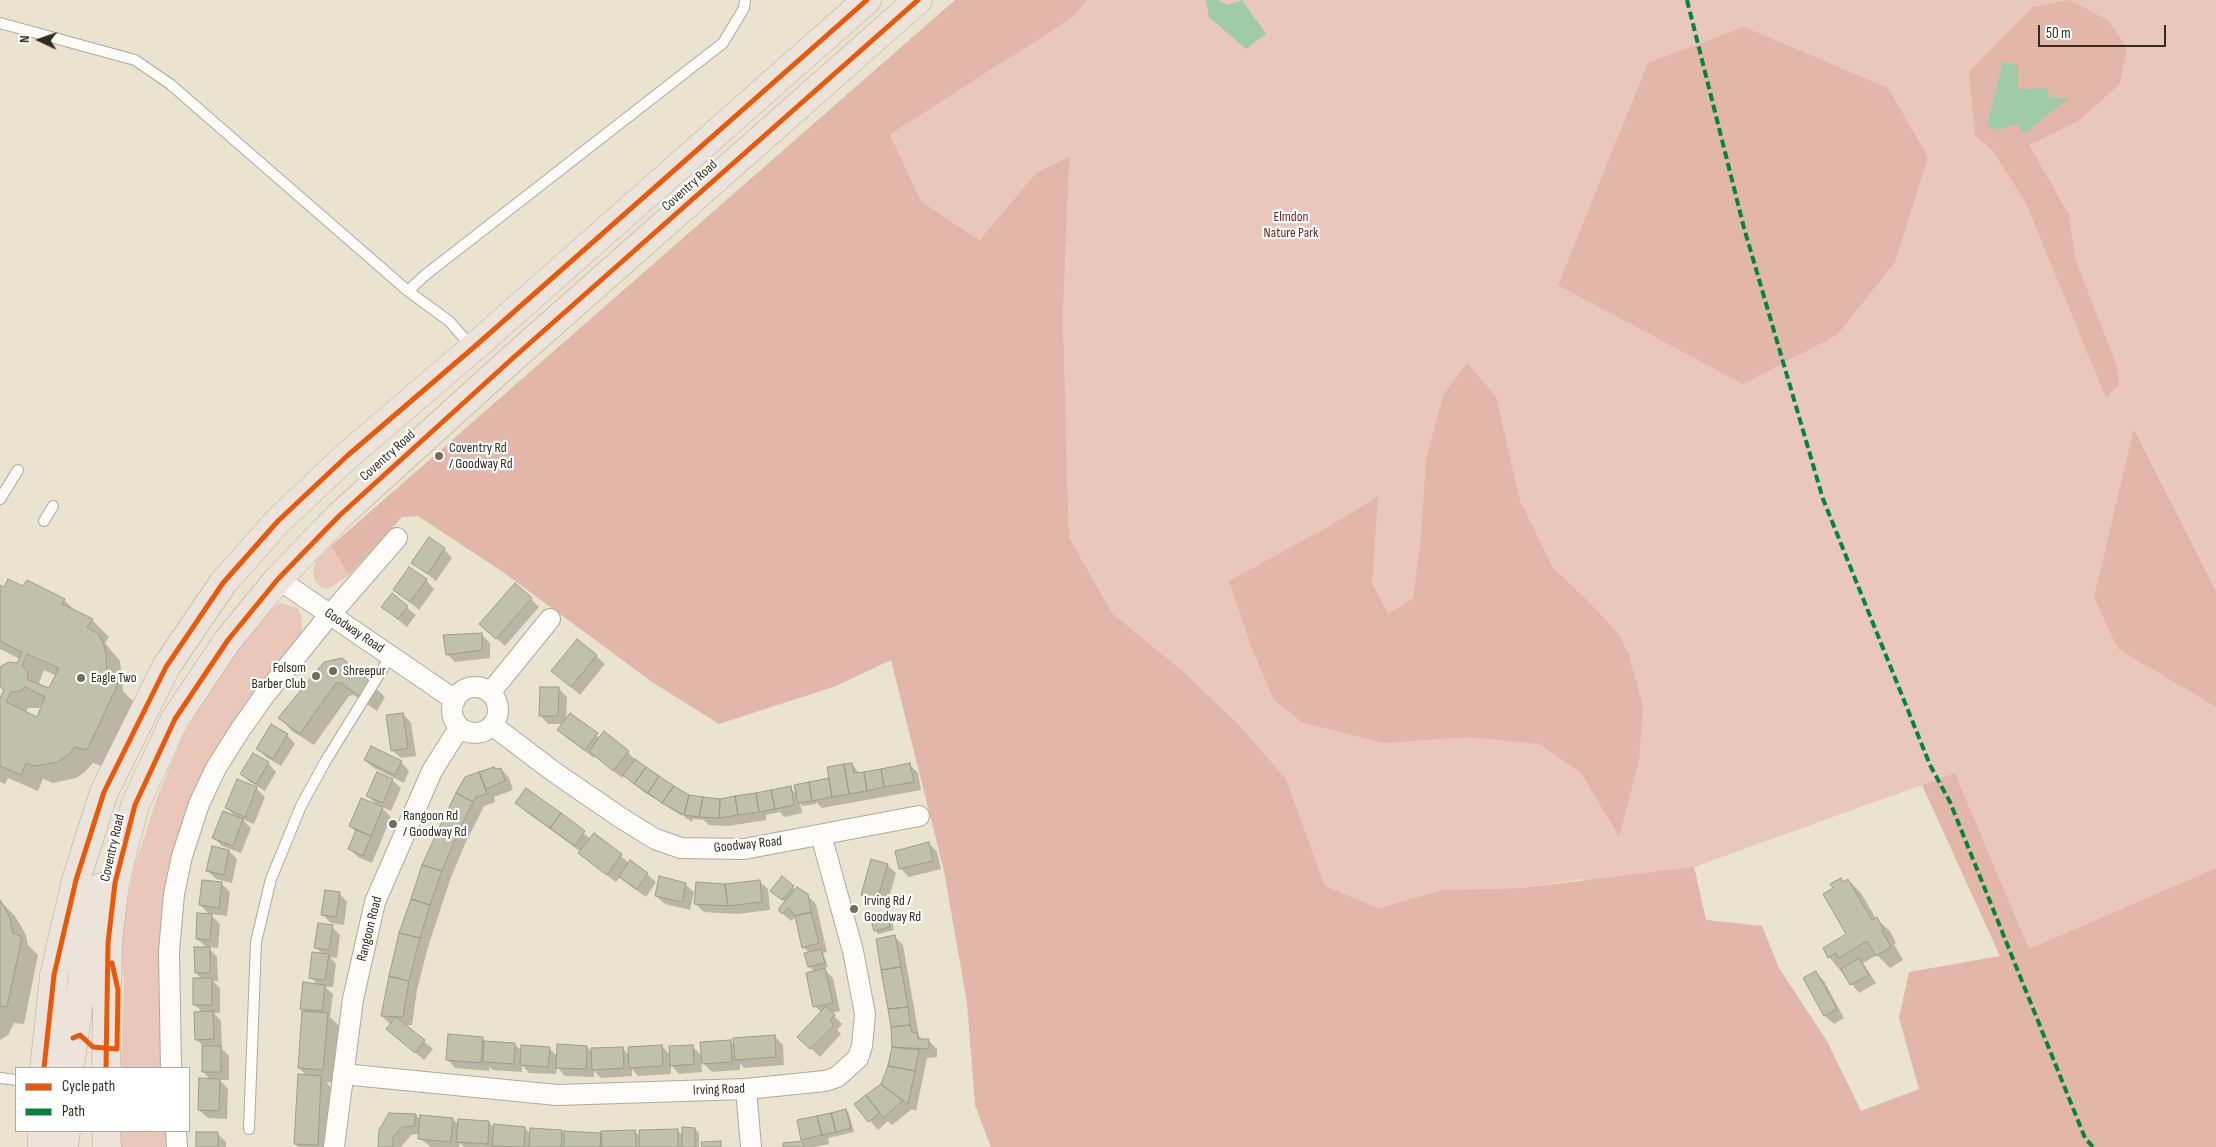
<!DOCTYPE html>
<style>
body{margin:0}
#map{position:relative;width:2216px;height:1147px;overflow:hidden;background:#eae3cf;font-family:"Sofia Sans Condensed",sans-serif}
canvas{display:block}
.legend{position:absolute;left:15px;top:1067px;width:175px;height:65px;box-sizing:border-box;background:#fff;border:1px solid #acaba5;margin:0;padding:6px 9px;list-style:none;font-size:15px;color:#302c1e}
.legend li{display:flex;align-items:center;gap:10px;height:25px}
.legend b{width:25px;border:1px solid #acaba5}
.north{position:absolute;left:15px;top:15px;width:50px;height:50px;-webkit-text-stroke:4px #fff;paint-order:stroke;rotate:273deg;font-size:14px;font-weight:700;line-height:20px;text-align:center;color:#302c1e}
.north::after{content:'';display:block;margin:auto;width:18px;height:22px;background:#302c1e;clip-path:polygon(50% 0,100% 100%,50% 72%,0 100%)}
.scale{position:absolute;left:2038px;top:25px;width:128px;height:22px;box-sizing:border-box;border:2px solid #302c1e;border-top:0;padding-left:6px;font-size:15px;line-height:18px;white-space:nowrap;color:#302c1e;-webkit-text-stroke:4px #fff;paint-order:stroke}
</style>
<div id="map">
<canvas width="2216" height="1147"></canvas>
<ul class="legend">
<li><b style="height:6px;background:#e8590c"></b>Cycle path</li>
<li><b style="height:6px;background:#00873e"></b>Path</li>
</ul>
<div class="north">N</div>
<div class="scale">50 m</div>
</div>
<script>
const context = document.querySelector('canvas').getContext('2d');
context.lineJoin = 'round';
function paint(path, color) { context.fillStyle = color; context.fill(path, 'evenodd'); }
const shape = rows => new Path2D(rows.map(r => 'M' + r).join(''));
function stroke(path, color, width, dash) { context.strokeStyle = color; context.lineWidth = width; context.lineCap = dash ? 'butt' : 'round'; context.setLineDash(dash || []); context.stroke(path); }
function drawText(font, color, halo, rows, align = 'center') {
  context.font = font + ' "Sofia Sans Condensed",sans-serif'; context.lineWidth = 4.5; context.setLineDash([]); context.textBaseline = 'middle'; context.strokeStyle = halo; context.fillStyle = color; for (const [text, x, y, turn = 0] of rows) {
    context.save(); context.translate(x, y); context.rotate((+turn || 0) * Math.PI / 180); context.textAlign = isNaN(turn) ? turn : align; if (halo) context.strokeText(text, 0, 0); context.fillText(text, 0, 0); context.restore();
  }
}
const green = shape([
 [1087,0,2216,0,2216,591,2135,430,2118,649,2216,707,2216,868,2029,949,1955,773,1694,867,1706,920,1762,926,1779,968,1584,879,1522,888,1442,890,1377,908,1325,886,1286,779,1240,726,1185,673,1112,613,1069,537,1063,319,1066,245,1036,173,981,240,921,201,890,133,1072,18],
 [331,546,349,575,328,589,321,587,315,581,313,571,317,560],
 [280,603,298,608,301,615,303,635,197,792,162,1068,121,1068,124,980,119,952,133,872,158,795,183,736,207,695,235,653,269,611],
 [120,1131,167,1131,169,1147,120,1147]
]);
const forest = shape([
 [955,0,1087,0,1072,18,890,134,921,201,980,240,1036,173,1069,157,1063,319,1069,537,1112,613,1185,673,1240,726,1286,779,1325,886,1378,908,1442,890,1522,888,1694,867,1706,920,1762,926,1779,968,1827,1041,1861,1111,1919,1089,1899,1018,1909,972,2000,956,1922,785,1955,773,2029,949,2216,868,2216,1147,991,1147,975,1105,967,1003,944,871,891,660,836,686,719,724,652,682,503,572,418,516,402,517,349,575,331,546],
 [2070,0,2109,21,2127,49,2119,85,2078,121,2029,145,2069,215,2075,259,2117,366,2119,384,2106,398,2026,203,1993,151,1975,135,1969,72,2033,7],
 [2003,62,2017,89,2047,88,2049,97,2068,98,2024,134,2017,124,1998,130,1997,88],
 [1744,27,1888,88,1928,157,1895,262,1837,335,1743,384,1558,285,1648,63],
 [1467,363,1496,397,1520,501,1553,568,1589,602,1619,635,1629,655,1643,707,1639,761,1619,836,1581,773,1540,744,1467,737,1383,743,1302,722,1274,700,1251,646,1229,581,1330,526,1378,496,1372,583,1388,614,1413,598,1421,538,1426,459,1444,394],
 [2134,429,2216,591,2216,707,2118,649,2094,597]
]);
const water = shape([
 [1206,0,1217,0,1227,5,1242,0,1266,34,1246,49,1209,17],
 [2003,61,2018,66,2018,89,2047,88,2049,97,2069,98,2024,134,2017,124,1998,130,1987,125]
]);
const shadow = shape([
 [444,549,452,558,436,581,413,562],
 [426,580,434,589,419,610,395,590],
 [0,586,4,588,24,587,64,600,78,613,92,620,109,637,105,643,120,661,123,691,134,702,104,767,93,763,85,772,76,778,53,783,43,779,38,791,8,778,5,784,0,782,0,701,5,690,0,685,0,676,18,664,20,659,0,649],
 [44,670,57,676,50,690,39,683],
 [44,702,38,718,26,713,28,708,39,708],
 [392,595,416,615,407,627,383,607],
 [531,599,539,607,505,646,489,632],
 [481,634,490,643,490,658,455,662,447,654],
 [596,656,605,664,580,695,553,671],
 [324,663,372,685,385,697,377,711,354,695,349,696,314,745,292,731,280,718],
 [559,689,567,697,566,720,628,752,636,761,687,795,682,816,644,792,624,776,622,778,595,756,594,758,567,738,559,730,563,724,548,724,540,715],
 [403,714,411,723,416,756,401,758,392,750],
 [287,735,295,744,281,766,266,757,258,749],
 [365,760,401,762,409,771,404,783,374,768],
 [268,763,276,772,265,791,250,782,242,774],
 [852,764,860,774,910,765,918,773,921,790,822,808,816,802,816,804,803,806,800,803,802,813,784,817,780,812,766,815,766,820,728,826,709,825,704,820,693,819,692,822,684,817,689,797,720,800,790,788,798,795,830,779],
 [494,768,496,770,501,769,509,778,513,790,494,797,495,802,484,806,465,844,450,880,428,947,417,990,412,1025,404,1025,433,1049,424,1060,388,1029,391,1025,382,1016,401,933,466,778],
 [392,780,401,788,391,811,380,806,391,817,372,863,358,857,350,849,356,832,350,826,378,806,368,796],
 [238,781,256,788,265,797,254,824,242,819,251,828,241,853,222,846,214,838,236,817,226,807],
 [526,790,591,839,594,834,629,863,647,874,656,882,646,897,629,885,620,877,616,882,588,861,581,852,525,811,516,803],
 [929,843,937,852,941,869,909,877,900,868],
 [229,851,237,859,232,883,216,879,208,871],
 [887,865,896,873,886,908,870,903,862,895],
 [782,878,796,890,807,895,816,904,827,952,823,953,828,967,823,968,833,978,840,1011,831,1013,842,1024,837,1030,841,1034,820,1057,799,1037,822,1013,815,1006,815,972,809,966,810,953,803,947,796,917,791,921,780,911,785,902,776,894],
 [1840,879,1844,883,1848,880,1861,893,1876,919,1890,931,1896,943,1894,944,1903,960,1890,968,1877,955,1863,963,1876,983,1859,993,1829,957,1848,935,1834,889],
 [759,881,768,889,770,910,737,914,704,912,695,904],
 [222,884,230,892,227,916,210,914,220,924,218,948,208,947,217,957,218,981,213,981,220,988,220,1013,214,1013,221,1021,222,1049,229,1056,229,1080,220,1080,228,1089,227,1119,208,1118,199,1110,211,1080,203,1072,203,1046,196,1039,203,1013,195,1005,203,980,196,973,207,948,197,939,210,915,200,905],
 [685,884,694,892,690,910,665,904,656,896],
 [339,893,347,902,344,925,331,923,322,914],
 [0,901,15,916,26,935,28,945,38,955,24,1024,14,1023,8,1035,0,1040],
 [887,914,891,918,894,930,878,934,875,930],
 [332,927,340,935,337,958,330,957,336,964,333,987,325,987,333,994,330,1017,340,1027,336,1083,326,1082,334,1090,331,1147,299,1147,295,1144,307,1076,299,1068,304,1010,301,1008,318,985,310,977,323,954,316,948],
 [895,937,903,945,919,1036,923,1040,928,1040,937,1049,937,1057,927,1058,916,1111,912,1109,892,1125,888,1121,878,1130,856,1104,882,1084,893,1047],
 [1816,973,1824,981,1844,1018,1834,1024,1825,1016,1805,979],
 [775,1037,783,1045,784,1065,744,1068,740,1063,740,1070,712,1072,701,1061,702,1072,679,1074,671,1065,671,1074,638,1076,632,1069,632,1076,601,1078,594,1071,594,1077,565,1076,557,1067,556,1074,529,1073,522,1065,522,1072,493,1070,489,1067,489,1071,455,1068,447,1059,482,1038,487,1043,514,1044,522,1051,549,1048,558,1057,587,1047,592,1052,622,1048,629,1055,662,1046,670,1055,692,1046,703,1057,730,1041,735,1046],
 [846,1110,849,1114,854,1132,828,1138,829,1144,813,1147,785,1147,784,1144,805,1142,802,1139],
 [416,1115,421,1120,453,1119,459,1125,489,1122,495,1129,525,1128,531,1134,532,1130,562,1131,566,1135,566,1133,603,1134,635,1131,640,1137,677,1130,683,1136,695,1129,699,1133,699,1147,464,1147,460,1143,459,1147,431,1147,419,1138,420,1134,411,1135,401,1147,379,1147],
 [217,1133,226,1142,226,1147,197,1147]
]);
const building = shape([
 [429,537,445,548,428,574,411,563,429,537],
 [409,567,427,579,410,602,393,590,409,567],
 [8,579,23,586,27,580,65,599,62,604,93,619,87,627,98,634,103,642,106,654,107,680,118,684,87,750,75,747,68,755,58,762,35,766,26,763,21,775,0,766,0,698,4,690,0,687,0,670,1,666,9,662,17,663,22,652,0,641,0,585,4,587,8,579],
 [27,654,59,668,49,688,28,680,27,671,22,666,27,654],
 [25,687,45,697,37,717,6,702,11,692,21,691,25,687],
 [515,583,532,598,496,639,479,624,515,583],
 [392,593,408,606,398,619,381,607,392,593],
 [482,633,482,650,446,655,443,635,482,633],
 [577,639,597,655,571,687,551,671,577,639],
 [342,658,373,684,363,699,341,683,336,683,300,734,278,718,324,662,342,658],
 [540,687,559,687,558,716,539,716,540,687],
 [403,713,408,748,391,751,386,715,403,713],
 [570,713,598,733,585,750,557,730,570,713],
 [271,724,288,734,273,759,256,749,271,724],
 [604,731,629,751,613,771,589,751,604,731],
 [371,746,402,761,395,775,364,760,371,746],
 [253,753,269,762,256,784,240,774,253,753],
 [635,759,646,767,634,784,623,775,635,759],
 [852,763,854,773,864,772,867,791,849,794,844,764,852,763],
 [910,763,914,782,884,787,881,769,910,763],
 [844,764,849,794,832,797,827,767,844,764],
 [494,767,496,769,501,768,505,781,486,789,479,772,494,767],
 [646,767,659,776,648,793,634,784,646,767],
 [881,769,884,787,867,791,864,772,881,769],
 [377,772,393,779,383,803,366,796,377,772],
 [479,772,487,794,476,797,473,802,456,793,465,777,479,772],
 [659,776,674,786,662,803,648,793,659,776],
 [829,778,832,797,812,801,809,782,829,778],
 [237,779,257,787,245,817,225,808,237,779],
 [809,782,812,801,798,803,794,785,809,782],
 [674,786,689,795,684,815,662,803,674,786],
 [791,786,794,805,775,809,771,790,791,786],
 [526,788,561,813,550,828,515,803,526,788],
 [771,790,775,809,759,812,756,793,771,790],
 [456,793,473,802,457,835,439,828,456,793],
 [756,793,759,812,738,815,735,796,756,793],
 [689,795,703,797,699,817,684,815,689,795],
 [735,796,738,815,719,818,720,799,735,796],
 [703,797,720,799,719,818,699,817,703,797],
 [361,798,383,807,371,836,349,826,361,798],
 [223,811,243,819,233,846,212,838,223,811],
 [561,813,585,831,575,846,550,828,561,813],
 [439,828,457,835,442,871,422,865,439,828],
 [356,830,371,836,363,856,348,849,356,830],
 [594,833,622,854,607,875,578,853,594,833],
 [929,842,933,861,899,869,895,851,929,842],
 [212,846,229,850,224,875,206,871,212,846],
 [871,859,888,864,877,900,861,895,871,859],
 [630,860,648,873,637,889,619,877,630,860],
 [422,865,442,871,430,905,411,899,422,865],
 [659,876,686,883,682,902,655,896,659,876],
 [782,876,794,886,782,900,770,891,782,876],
 [1841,878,1843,882,1848,879,1872,920,1877,917,1884,930,1882,931,1891,947,1876,956,1867,941,1839,958,1836,953,1828,958,1823,948,1846,934,1823,894,1833,888,1830,884,1841,878],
 [202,880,222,882,219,908,199,905,202,880],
 [760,880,762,902,728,906,725,884,760,880],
 [696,882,725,884,728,906,694,904,696,882],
 [797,887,808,894,811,912,795,916,789,908,782,914,779,911,779,908,797,887],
 [325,890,340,892,336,917,321,915,325,890],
 [411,899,430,905,420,938,399,933,411,899],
 [0,900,10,917,13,933,22,937,7,1007,0,1006,0,900],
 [811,912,819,943,802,948,795,916,811,912],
 [197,913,212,914,210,940,196,939,197,913],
 [887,913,890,927,874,931,870,917,887,913],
 [318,923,333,925,329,950,314,948,318,923],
 [399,933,420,938,409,981,389,976,399,933],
 [895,935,901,967,881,970,876,939,895,935],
 [194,947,210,947,210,973,195,973,194,947],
 [821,949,825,963,808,967,804,953,821,949],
 [312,952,329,954,325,980,309,978,312,952],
 [1859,958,1869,975,1850,985,1841,969,1859,958],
 [901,967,908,1007,888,1009,881,970,901,967],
 [825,968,833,1003,813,1007,806,973,825,968],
 [1816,971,1837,1009,1824,1016,1803,978,1816,971],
 [389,976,409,981,403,1017,381,1016,389,976],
 [193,978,212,978,212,1005,193,1005,193,978],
 [303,982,325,985,322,1011,300,1009,303,982],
 [826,1006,835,1015,830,1021,834,1025,810,1049,797,1037,826,1006],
 [908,1007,910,1025,891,1027,888,1009,908,1007],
 [213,1011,214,1039,195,1040,194,1012,213,1011],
 [302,1011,328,1013,323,1070,298,1068,302,1011],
 [396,1017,425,1040,415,1053,386,1029,396,1017],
 [910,1025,912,1032,917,1033,918,1039,929,1039,929,1049,892,1047,891,1027,910,1025],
 [448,1034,483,1037,481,1063,446,1060,448,1034],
 [775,1035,776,1057,735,1060,733,1038,775,1035],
 [731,1040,732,1062,702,1064,700,1042,731,1040],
 [484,1041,515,1043,514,1064,483,1062,484,1041],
 [557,1044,587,1046,586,1069,556,1068,557,1044],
 [521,1045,550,1047,548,1067,520,1065,521,1045],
 [662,1045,663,1066,629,1068,628,1047,662,1045],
 [693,1045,694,1064,670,1066,669,1046,693,1045],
 [202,1046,221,1046,221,1072,202,1072,202,1046],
 [623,1047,624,1068,592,1070,591,1048,623,1047],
 [892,1047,919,1050,915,1071,888,1066,892,1047],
 [888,1066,915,1071,908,1104,881,1084,888,1066],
 [298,1074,321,1076,318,1145,294,1144,298,1074],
 [199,1078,220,1079,219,1111,198,1110,199,1078],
 [881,1084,903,1101,883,1118,866,1095,881,1084],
 [866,1095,880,1113,868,1122,854,1104,866,1095],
 [846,1109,851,1128,836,1132,831,1113,846,1109],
 [389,1113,416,1114,414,1126,402,1127,393,1137,393,1147,378,1147,379,1130,389,1113],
 [831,1113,836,1132,822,1135,817,1116,831,1113],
 [420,1115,453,1118,451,1142,418,1139,420,1115],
 [817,1116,822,1135,801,1140,797,1120,817,1116],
 [458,1119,489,1121,488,1144,456,1142,458,1119],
 [494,1124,525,1127,524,1147,492,1146,494,1124],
 [682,1127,695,1128,695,1147,682,1147,682,1127],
 [530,1128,562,1130,561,1147,529,1147,530,1128],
 [678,1129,678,1147,639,1147,639,1130,678,1129],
 [635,1130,636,1147,602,1147,601,1131,635,1130],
 [564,1131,601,1133,600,1147,564,1147,564,1131],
 [196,1132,218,1132,218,1147,196,1147,196,1132],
 [721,1141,721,1147,702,1147,701,1142,721,1141],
 [803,1141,804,1147,783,1147,783,1143,803,1141]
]);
const service = shape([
 [0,23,135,60,170,84,408,291,424,276,723,43,744,8,745,0],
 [408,291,449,321,472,347],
 [0,499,18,470],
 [44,521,53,506],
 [0,1078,16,1080],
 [249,1129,256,942,271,879,301,806,325,762,391,655]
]);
const minor = shape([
 [278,579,455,700],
 '452 710a23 23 0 1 1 46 0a23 23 0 1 1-46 0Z',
 [490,693,550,619],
 [492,725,554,772,621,818,655,839,681,848,744,849,919,816],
 [171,1068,169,952,174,894,182,856,199,804,216,768,240,730,264,696,323,623,397,538],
 [343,1074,557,1095,746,1089,825,1081,837,1077,858,1058,862,1046,865,1014,853,951,821,835],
 [746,1089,751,1147],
 [176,1131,177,1147],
 [334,1147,353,999,375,902,432,771,454,736,461,729]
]);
const trunk = shape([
 [44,1068,54,975,76,880,104,792,166,667,223,583,278,521,347,456,473,348,867,0],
 [68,1068,70,1067,90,924,101,887],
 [106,1068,108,943,115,883,135,805,175,719,228,640,278,579,339,516,513,358,918,0],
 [106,1131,107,1147],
 [42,1147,42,1131],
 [64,1147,66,1131]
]);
const quiet = shape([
 [1687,0,1744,228,1823,499,1930,765,1950,802,2085,1138,2093,1147]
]);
const cycleway = shape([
 [73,1038,80,1035,93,1047,117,1049,118,990,112,963],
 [44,1068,54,975,76,880,104,792,166,667,223,583,278,521,347,456,473,348,867,0],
 [106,1068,108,943,115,883,135,805,175,719,228,640,278,579,339,516,513,358,918,0]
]);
const markers = [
 [439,456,5,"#716c5c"],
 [333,671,5,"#716c5c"],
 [316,676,5,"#716c5c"],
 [81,678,5,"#716c5c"],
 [393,824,5,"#716c5c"],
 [854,909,5,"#716c5c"]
];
const streetNames = [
 ["Coventry Road",690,186,-42],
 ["Coventry Road",388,456,-42],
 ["Goodway Road",354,631,34],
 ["Goodway Road",748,845,-6],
 ["Coventry Road",113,848,-77],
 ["Rangoon Road",370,929,-76],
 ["Irving Road",719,1090,-2]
];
const parkNames = [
 ["Elmdon",1291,217],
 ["Nature Park",1291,233]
];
const poiNames = [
 ["Coventry Rd",449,448],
 ["/ Goodway Rd",449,464],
 ["Folsom",306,668,"right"],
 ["Barber Club",306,684,"right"],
 ["Shreepur",343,671],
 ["Eagle Two",91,678],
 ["Rangoon Rd",403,816],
 ["/ Goodway Rd",403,832],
 ["Irving Rd /",864,901],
 ["Goodway Rd",864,917]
];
paint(green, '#e9c7ba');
paint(forest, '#e2b6a9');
paint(water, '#a0cba8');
paint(shadow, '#0003');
paint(building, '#c0c1ab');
stroke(building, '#9d9c8d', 1);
stroke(service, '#b0aa9b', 12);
stroke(minor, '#b0aa9b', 22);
stroke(trunk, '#b7aa99', 29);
stroke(service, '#fcfbf8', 10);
stroke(minor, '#fcfbf8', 20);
stroke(trunk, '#ece4da', 28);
stroke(quiet, '#00873e', 4, [8, 4]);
stroke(cycleway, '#e8590c', 5);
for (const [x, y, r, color] of markers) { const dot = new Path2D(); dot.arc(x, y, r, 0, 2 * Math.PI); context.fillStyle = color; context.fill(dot); stroke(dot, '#fff', 2); }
drawText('14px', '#302c1e', '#fff', streetNames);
drawText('14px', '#741d1c', '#fff', parkNames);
drawText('14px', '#302c1e', '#fff', poiNames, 'left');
</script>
